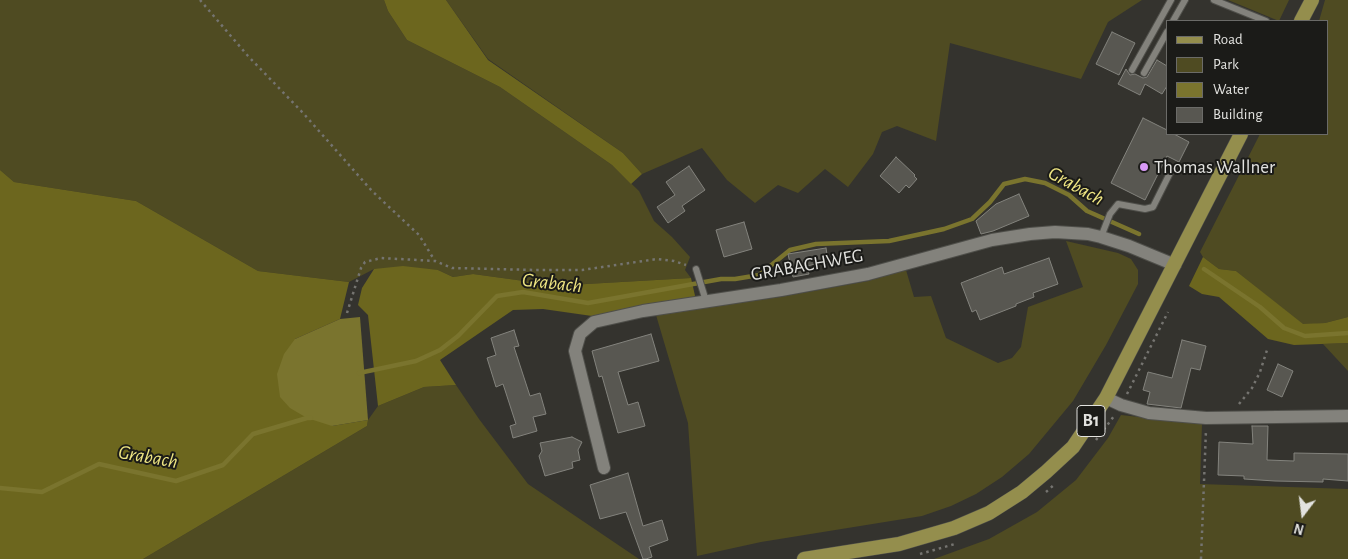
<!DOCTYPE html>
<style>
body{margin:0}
#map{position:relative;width:1348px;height:559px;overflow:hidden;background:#34332e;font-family:"Alegreya Sans",sans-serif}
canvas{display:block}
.legend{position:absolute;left:1166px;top:20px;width:162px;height:115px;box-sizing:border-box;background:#1b1b18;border:1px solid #6b6b68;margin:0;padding:6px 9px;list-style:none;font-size:15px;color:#e2e2df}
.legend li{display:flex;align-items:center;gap:10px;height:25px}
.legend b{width:25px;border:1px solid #6b6b68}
.north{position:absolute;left:1278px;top:489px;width:50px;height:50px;-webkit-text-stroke:4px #1b1b18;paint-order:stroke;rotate:195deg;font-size:14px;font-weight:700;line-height:20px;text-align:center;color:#e2e2df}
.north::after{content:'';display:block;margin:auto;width:18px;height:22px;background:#e2e2df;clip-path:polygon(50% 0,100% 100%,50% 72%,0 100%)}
</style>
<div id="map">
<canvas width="1348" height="559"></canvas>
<ul class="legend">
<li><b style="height:6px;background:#948e4d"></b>Road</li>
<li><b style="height:14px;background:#4f4b22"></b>Park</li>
<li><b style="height:14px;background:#7a742e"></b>Water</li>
<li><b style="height:14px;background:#585751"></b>Building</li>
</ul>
<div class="north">N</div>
</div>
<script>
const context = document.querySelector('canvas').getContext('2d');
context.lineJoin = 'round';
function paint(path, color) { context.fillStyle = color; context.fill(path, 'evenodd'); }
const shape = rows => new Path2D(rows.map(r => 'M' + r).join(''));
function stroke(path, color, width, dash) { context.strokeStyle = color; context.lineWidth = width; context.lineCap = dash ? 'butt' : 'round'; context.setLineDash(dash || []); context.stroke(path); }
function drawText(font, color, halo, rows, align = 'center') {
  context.font = font + ' "Alegreya Sans",sans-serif'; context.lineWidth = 4; context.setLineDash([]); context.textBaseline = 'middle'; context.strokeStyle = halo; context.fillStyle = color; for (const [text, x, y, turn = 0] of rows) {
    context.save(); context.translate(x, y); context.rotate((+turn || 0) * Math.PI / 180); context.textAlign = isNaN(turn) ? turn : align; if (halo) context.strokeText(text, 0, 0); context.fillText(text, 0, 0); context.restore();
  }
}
const green = shape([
 [0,0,384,0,388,11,407,40,500,87,612,165,639,191,654,221,672,237,690,257,685,270,691,278,569,285,546,284,473,274,453,277,438,270,374,269,349,282,258,271,136,201,14,182,0,170],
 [446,0,1142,0,1108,22,1081,79,950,43,936,141,897,126,882,132,873,154,848,187,825,169,798,193,778,185,755,203,727,180,702,148,642,174,623,153,488,59],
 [1228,0,1289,0,1279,21],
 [1325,0,1348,0,1348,317,1325,323,1303,325,1236,271,1219,269,1203,257,1200,252,1260,134,1327,134,1327,21,1319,21],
 [1066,241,1118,253,1131,259,1138,270,1138,284,1106,345,1073,401,1029,454,1002,477,976,494,951,506,922,516,761,542,697,556,688,423,656,315,780,297,868,281,906,270,914,297,931,296,946,338,998,363,1012,358,1021,347,1028,307,1083,287],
 [1348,343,1348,371,1323,344],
 [456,385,479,419,528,484,639,559,143,559,367,426,368,420,378,406,424,387],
 [1121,415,1202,424,1200,484,1348,489,1348,559,934,559,989,539,1037,512,1076,480,1108,438]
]);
const forest = shape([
 [384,0,446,0,488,60,623,153,642,174,631,184,612,165,500,87,407,40,388,11],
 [0,170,14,182,136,201,258,271,349,282,340,319,295,339,332,426,368,420,367,426,143,559,0,559],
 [1203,257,1219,269,1236,271,1303,324,1325,323,1348,317,1348,343,1294,345,1268,339,1219,297,1202,294,1189,286],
 [403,266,438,270,453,277,473,274,546,284,569,285,691,278,698,309,656,315,592,316,543,309,513,310,440,360,456,385,424,387,378,406,368,315,358,305,362,288,374,269]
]);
const water = shape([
 [360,317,368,420,332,426,307,418,290,408,280,397,277,374,284,354,295,339,340,319]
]);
const stream = shape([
 [1204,269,1260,307,1284,328,1305,336,1348,333],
 [359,373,416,361,440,350,458,336,497,296,523,292,588,303,721,279,735,279,759,275,790,250,816,244,889,241,944,229,972,219,990,202,1004,184,1025,179,1045,183,1069,195,1087,211,1139,234],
 [0,488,42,492,99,464,176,481,223,465,253,434,307,418,311,418]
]);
const building = shape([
 [1112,32,1135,43,1119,75,1096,64,1112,32],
 [1157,60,1167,66,1167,86,1162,94,1145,84,1140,95,1118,84,1126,69,1130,75,1135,74,1143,78,1147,77,1157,60],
 [1143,118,1167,130,1167,134,1174,134,1189,142,1179,162,1167,156,1145,200,1111,183,1143,118],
 [896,157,915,175,914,176,917,179,909,188,906,185,899,193,880,176,896,157],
 [689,166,705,190,682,206,685,211,668,223,657,207,675,195,666,182,689,166],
 [1019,194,1029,216,993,231,981,234,976,221,996,204,1019,194],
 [744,222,752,249,724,257,716,230,744,222],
 [826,248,828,261,807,266,809,274,793,277,788,254,826,248],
 [1049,258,1058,284,1033,293,1034,297,1016,304,1016,306,980,320,976,310,972,312,961,283,1002,267,1004,274,1049,258],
 [514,330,519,346,514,347,530,396,540,393,546,414,533,417,537,431,513,438,510,426,516,424,503,384,496,387,487,358,496,355,491,338,514,330],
 [651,334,659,361,618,372,628,405,638,402,645,426,618,433,602,376,599,377,592,351,651,334],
 [1182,340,1206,346,1200,370,1191,368,1181,408,1147,404,1150,392,1143,390,1148,372,1172,378,1182,340],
 [1278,364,1293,371,1282,397,1267,390,1278,364],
 [1252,426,1268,426,1267,460,1294,461,1294,453,1348,454,1348,481,1323,479,1323,482,1275,481,1244,479,1244,476,1218,475,1219,442,1253,444,1252,426],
 [572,437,582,442,578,450,580,460,572,462,573,468,545,476,539,456,542,451,540,443,572,437],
 [628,473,643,526,662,520,668,540,649,547,652,557,646,559,643,559,626,512,600,519,590,485,628,473]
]);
const path = shape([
 [200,0,248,56,304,114,372,191,419,235,435,261],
 [347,313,361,268,365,262,381,258,435,261,452,268,536,270,582,270,657,259,674,261,686,265],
 [1127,394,1168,312],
 [1239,404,1252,388,1260,372,1267,350],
 [1096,440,1114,416],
 [1046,492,1055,484],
 [920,554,955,544],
 [1201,559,1206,430]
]);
const service = shape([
 [1214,0,1266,21],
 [1173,21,1185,0],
 [1132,70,1171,0],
 [1144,73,1167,32],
 [1101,237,1110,214,1118,204,1145,209,1153,207,1170,173],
 [696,269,706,301]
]);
const minor = shape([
 [1106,398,1121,405,1149,413,1206,418,1348,416],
 [604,468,575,351,580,334,594,322,643,311,781,290,868,274,992,240,1030,234,1055,232,1088,234,1101,237,1129,246,1175,265]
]);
const primary = shape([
 [1301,21,1312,0],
 [804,559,899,544,954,528,989,513,1022,492,1046,472,1073,447,1106,398,1241,134]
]);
const markers = [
 [1144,167,5,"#d99af7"]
];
const shields = [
 [1091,421,28]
];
const shieldNames = [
 ["B1",1091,421]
];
const poiNames = [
 ["Thomas Wallner",1154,167]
];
const streetNames = [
 ["GRABACHWEG",807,265,-10]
];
const waterNames = [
 ["Grabach",1076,186,29],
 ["Grabach",552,283,6],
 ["Grabach",148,457,10]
];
paint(green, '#4f4b22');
paint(forest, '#6c661e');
paint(water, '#7a742e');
stroke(stream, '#7a742e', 4.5);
paint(building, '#585751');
stroke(building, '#83837d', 1);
stroke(service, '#4f4f4a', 8);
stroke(minor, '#4f4f4a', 14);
stroke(primary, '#4f4f4a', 15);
stroke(path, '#757470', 2.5, [2.5, 4]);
stroke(service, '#83827c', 6);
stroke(minor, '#83827c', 12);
stroke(primary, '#948e4d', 14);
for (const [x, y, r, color] of markers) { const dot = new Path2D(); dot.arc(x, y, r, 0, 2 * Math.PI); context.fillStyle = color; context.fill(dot); stroke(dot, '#1b1b18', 2); }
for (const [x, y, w] of shields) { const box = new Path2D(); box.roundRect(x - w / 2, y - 15.5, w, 31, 4); context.fillStyle = '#1b1b18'; context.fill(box); stroke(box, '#e2e2df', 1); }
drawText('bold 18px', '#e2e2df', null, shieldNames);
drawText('19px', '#e2e2df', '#1b1b18', poiNames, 'left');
drawText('19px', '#e2e2df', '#1b1b18', streetNames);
drawText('italic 20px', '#efe683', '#1b1b18', waterNames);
</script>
